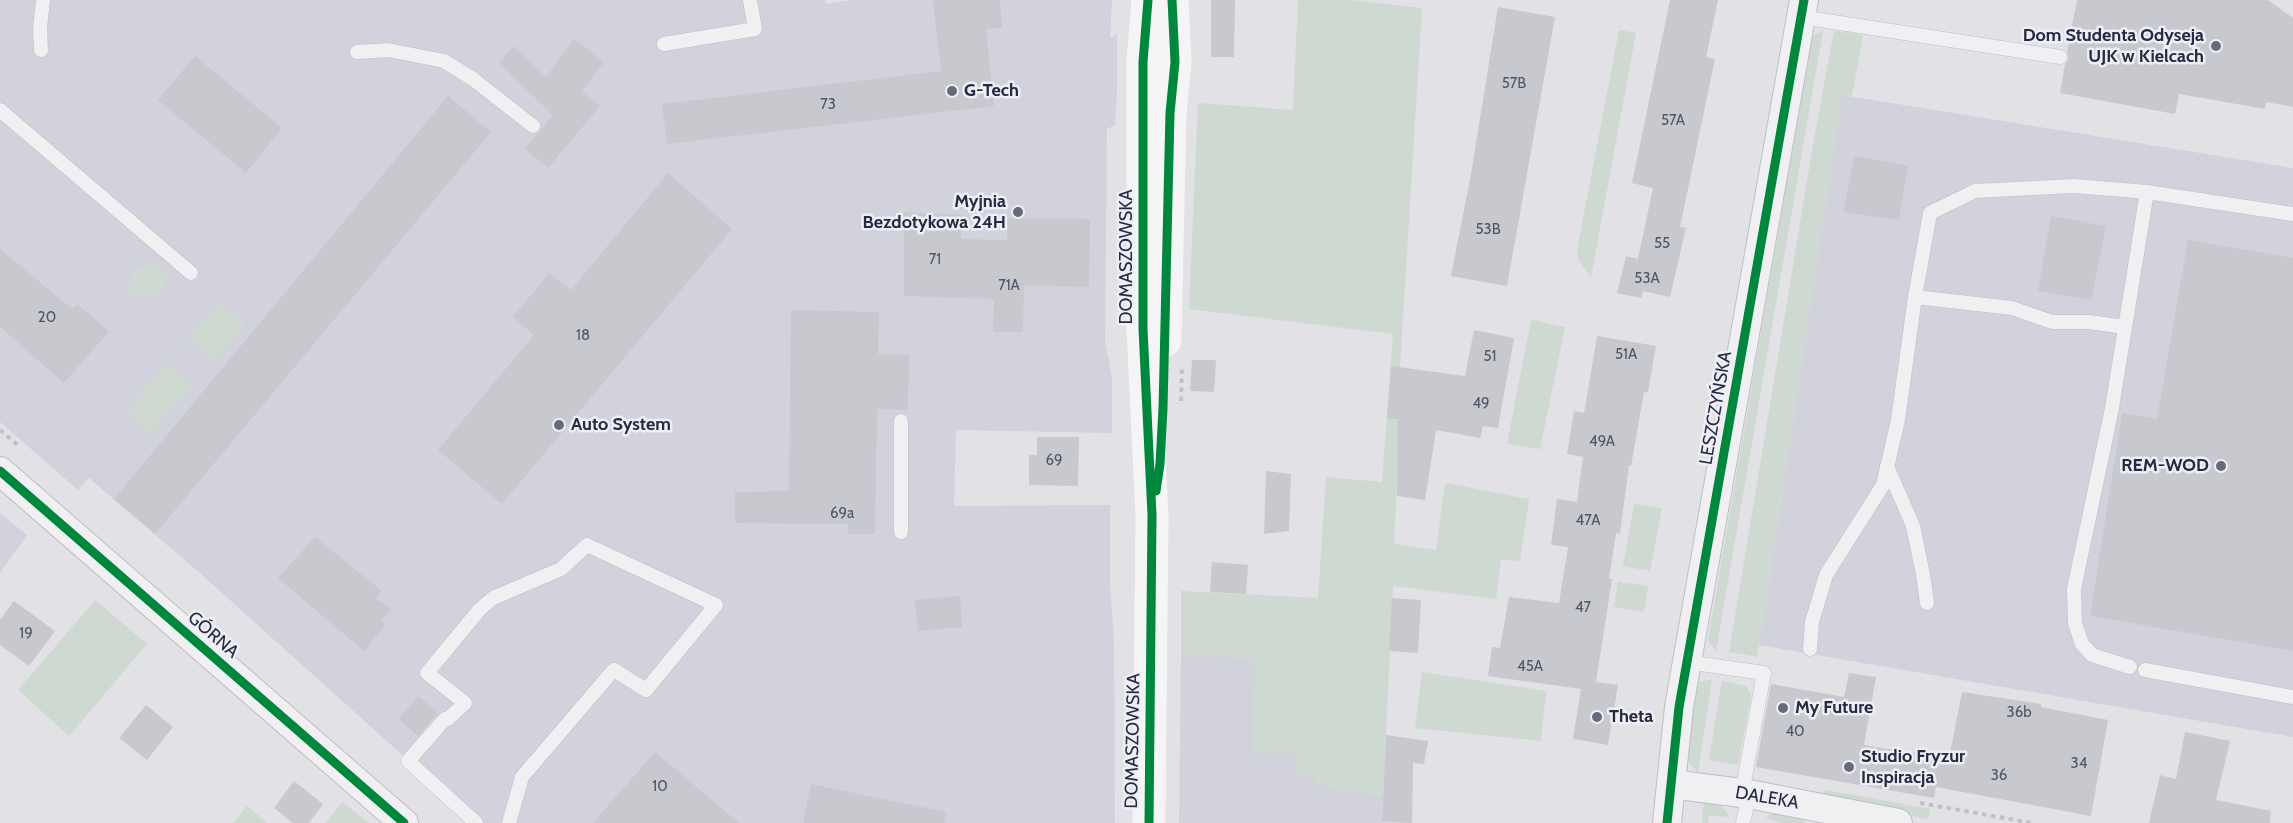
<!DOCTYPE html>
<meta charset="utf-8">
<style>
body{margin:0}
canvas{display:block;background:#e1e1e6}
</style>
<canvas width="2293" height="823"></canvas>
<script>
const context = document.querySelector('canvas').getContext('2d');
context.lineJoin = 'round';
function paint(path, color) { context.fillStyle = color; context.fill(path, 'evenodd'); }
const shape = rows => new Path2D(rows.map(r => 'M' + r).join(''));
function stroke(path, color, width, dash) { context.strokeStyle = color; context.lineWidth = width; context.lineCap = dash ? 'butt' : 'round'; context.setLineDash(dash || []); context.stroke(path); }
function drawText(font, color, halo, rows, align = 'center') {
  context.font = font + ' Cabin,sans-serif'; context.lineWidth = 5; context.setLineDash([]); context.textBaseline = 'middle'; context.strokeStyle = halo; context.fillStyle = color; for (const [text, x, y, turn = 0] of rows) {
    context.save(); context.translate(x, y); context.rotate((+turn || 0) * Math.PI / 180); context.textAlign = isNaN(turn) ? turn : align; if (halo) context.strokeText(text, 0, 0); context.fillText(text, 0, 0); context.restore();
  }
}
const built = shape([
 [0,0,825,0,826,4,852,0,1112,0,1110,38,1117,34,1117,90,1115,125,1107,129,1105,341,1112,379,1112,433,956,430,954,506,1110,505,1110,585,1114,640,1115,823,478,823,202,575,89,478,78,490,0,422],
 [1842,95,2293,168,2293,737,1759,645],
 [0,513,27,535,0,573],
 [1181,654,1255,659,1299,753,1316,776,1317,785,1383,796,1382,823,1179,823]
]);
const green = shape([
 [1298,0,1351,0,1422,8,1400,367,1395,419,1400,420,1394,544,1436,550,1445,483,1529,499,1520,561,1501,559,1496,599,1393,586,1383,796,1316,785,1316,776,1298,775,1298,753,1252,753,1254,659,1181,654,1181,591,1318,598,1326,477,1382,482,1393,334,1189,309,1198,103,1293,110],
 [1619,30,1636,33,1591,277,1579,261,1577,250],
 [1823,31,1716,651,1708,640,1812,36],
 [1834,31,1863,35,1852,96,1842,95,1757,657,1729,652,1813,145],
 [151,264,163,268,166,274,166,281,162,288,155,293,141,297,128,295,132,271],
 [220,301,246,324,215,361,188,339],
 [1531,320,1565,327,1540,449,1507,444],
 [167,363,192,384,150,435,126,411],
 [1634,504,1662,508,1650,571,1623,566],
 [1618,582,1648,586,1644,612,1614,607],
 [95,600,147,644,69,736,18,690],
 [1422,672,1546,691,1541,741,1415,728],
 [1712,679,1698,773,1689,762,1687,740,1697,683],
 [1722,681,1746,686,1751,695,1738,765,1709,760],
 [1826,790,1930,809,1928,819,1819,798],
 [1704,801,1717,801,1729,815,1729,817,1709,815,1708,823,1702,823],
 [342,802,369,823,326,823],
 [247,806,267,823,233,823],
 [1770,814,1782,814,1806,818,1804,823,1781,823,1766,818]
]);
const building = shape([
 [933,0,1000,0,1002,28,986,29,994,106,667,144,662,104,941,71],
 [1211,0,1235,0,1234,57,1211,57],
 [1670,0,1718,0,1706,57,1715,59,1680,227,1686,228,1670,297,1643,291,1641,298,1617,293,1626,256,1638,259,1653,188,1632,183],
 [2077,0,2268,0,2293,18,2293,107,2266,102,2265,109,2179,94,2175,114,2060,93,2065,64,2069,59,2067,52],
 [1498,7,1555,17,1507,286,1451,276,1471,174],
 [574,39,604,62,582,91,600,106,548,168,525,149,553,115,499,63,514,46,546,77],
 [195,56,282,128,246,173,158,100],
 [448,96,491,132,155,534,114,499],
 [1855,156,1908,166,1899,220,1843,212],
 [668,173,732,229,502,504,438,450,534,335,513,317,549,273,571,290],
 [904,212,962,215,961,239,1007,240,1008,218,1090,219,1089,287,1024,285,1023,332,993,332,994,299,904,296],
 [2051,216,2106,226,2091,300,2038,291],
 [2188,240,2293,258,2293,651,2090,616,2122,413,2157,419],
 [0,249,72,309,77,304,109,331,64,383,0,327],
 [791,310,879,312,878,354,909,355,908,410,877,409,875,534,848,534,848,524,735,523,735,492,789,491],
 [1474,330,1514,338,1498,428,1483,426,1480,438,1436,430,1425,500,1397,496,1398,419,1387,419,1391,366,1465,376],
 [1597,336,1656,346,1648,392,1644,392,1631,466,1629,465,1620,534,1616,533,1609,579,1612,579,1596,682,1618,685,1608,745,1573,739,1581,689,1488,676,1492,647,1500,648,1509,597,1559,603,1568,547,1551,545,1557,499,1577,502,1583,457,1567,454,1574,411,1584,413],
 [1192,360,1216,360,1214,392,1190,391],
 [1037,437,1079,437,1078,486,1029,485,1029,455,1037,455],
 [1266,471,1291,474,1289,531,1264,534],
 [315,537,382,591,376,599,391,609,381,621,386,624,364,651,278,578],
 [1212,562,1248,565,1246,594,1210,592],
 [960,596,962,627,918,631,915,600],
 [1392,598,1421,600,1418,653,1389,651],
 [14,601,55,631,29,666,0,645,0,620],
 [1849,673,1876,677,1864,745,1949,759,1962,692,2041,704,2041,707,2108,720,2091,816,1936,787,1934,798,1756,767,1771,684,1844,697],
 [418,696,438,713,418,736,399,719],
 [146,705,173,727,147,760,119,738],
 [2185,732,2230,741,2216,800,2271,811,2270,823,2149,823,2160,775,2176,779],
 [1386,735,1428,741,1424,764,1413,763,1412,823,1382,822],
 [655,752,739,823,593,823],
 [294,781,323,804,309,823,293,823,274,808],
 [811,784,946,812,944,823,803,823]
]);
const path = shape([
 [1181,401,1182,367],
 [0,430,18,445],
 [1920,803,2032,823]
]);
const lane = shape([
 [1801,17,2060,57],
 [664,44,755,29,750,0],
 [41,50,40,28,43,0],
 [357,52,388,50,444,61,473,79,533,126],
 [0,110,191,273],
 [2125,327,2089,322,2052,322,2012,308,1915,297,1930,213,1975,191,2074,186,2147,192,2293,214],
 [901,421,901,532],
 [1887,466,1913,526,1923,574,1927,603],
 [1810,649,1812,622,1826,575,1883,485,1898,420,1915,297],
 [1687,662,1764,673,1742,793],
 [2130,667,2092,655,2082,644,2075,623,2074,589,2112,408,2147,192],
 [2145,670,2293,697],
 [476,823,408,761,445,719,448,719,465,703,427,673,480,609,493,598,561,569,587,545,716,605,646,690,614,670,611,673,522,777,509,823],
 [1743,823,1749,794]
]);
const street = shape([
 [0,471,404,823],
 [1671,784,1749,794,1898,823],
 [1667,823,1679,707,1804,0]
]);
const secondary = shape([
 [1148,0,1143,62,1143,329,1152,515,1149,823],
 [1165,340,1170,113,1175,62,1172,0]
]);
const cycleway = shape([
 [1148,0,1143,62,1143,329,1152,515,1149,823],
 [0,471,404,823],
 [1156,491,1160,464,1163,408,1170,113,1175,62,1172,0],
 [1667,823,1679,707,1804,0]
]);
const markers = [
 [2216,46,6,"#686a7b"],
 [952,91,6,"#686a7b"],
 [1018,212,6,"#686a7b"],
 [559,425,6,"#686a7b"],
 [2221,466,6,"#686a7b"],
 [1783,708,6,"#686a7b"],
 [1597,717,6,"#686a7b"],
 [1849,767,6,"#686a7b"]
];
const numberNames = [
 ["57B",1514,84],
 ["73",828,105],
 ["57A",1673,121],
 ["53B",1488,230],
 ["55",1662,244],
 ["71",935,260],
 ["53A",1647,279],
 ["71A",1009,286],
 ["20",47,318],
 ["18",583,336],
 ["51A",1626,355],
 ["51",1490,357],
 ["49",1481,404],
 ["49A",1602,442],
 ["69",1054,461],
 ["69a",842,514],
 ["47A",1588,521],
 ["47",1583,608],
 ["19",26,634],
 ["45A",1530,667],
 ["36b",2019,713],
 ["40",1795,732],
 ["34",2079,764],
 ["36",1999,776],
 ["10",660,787]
];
const poiNames = [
 ["Dom Studenta Odyseja",2204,36,"right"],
 ["UJK w Kielcach",2204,57,"right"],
 ["G-Tech",964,91],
 ["Myjnia",1006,202,"right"],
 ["Bezdotykowa 24H",1006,223,"right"],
 ["Auto System",571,425],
 ["REM-WOD",2209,466,"right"],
 ["My Future",1795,708],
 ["Theta",1609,717],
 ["Studio Fryzur",1861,757],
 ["Inspiracja",1861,778]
];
const streetNames = [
 ["DOMASZOWSKA",1127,257,-90],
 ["LESZCZYŃSKA",1716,408,-80],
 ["GÓRNA",213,635,41],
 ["DOMASZOWSKA",1133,741,-89],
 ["DALEKA",1767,798,10]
];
paint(built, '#d1d2dc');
paint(green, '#ced9d1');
paint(building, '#c8c9ce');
stroke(lane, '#bebec4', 15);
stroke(street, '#bebec4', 30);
stroke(path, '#c0c0c6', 4, [4.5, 4.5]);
stroke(lane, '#f0f0f3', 14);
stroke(street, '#f0f0f3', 28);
stroke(secondary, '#f5f5f6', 33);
stroke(cycleway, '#00873e', 9);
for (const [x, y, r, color] of markers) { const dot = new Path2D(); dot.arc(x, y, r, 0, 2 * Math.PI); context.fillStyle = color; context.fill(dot); stroke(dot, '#eeeff6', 2); }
drawText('15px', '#515466', null, numberNames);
drawText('bold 18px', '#272a41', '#eeeff6', poiNames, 'left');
drawText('18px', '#272a41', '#eeeff6', streetNames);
</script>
